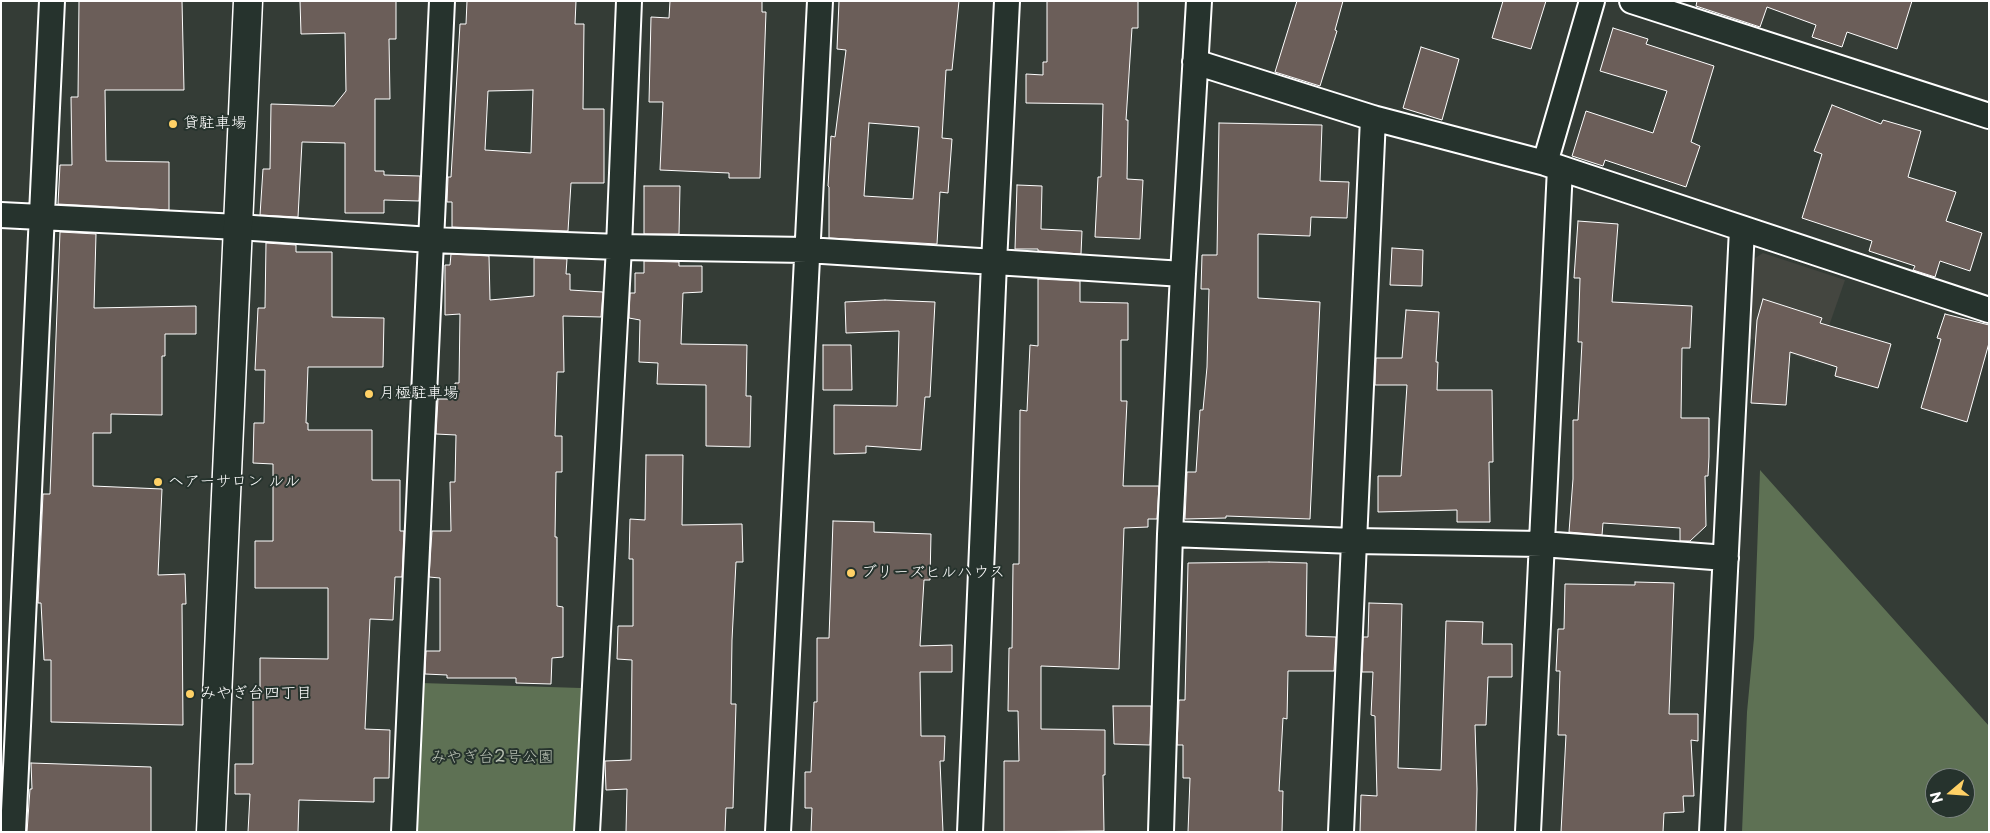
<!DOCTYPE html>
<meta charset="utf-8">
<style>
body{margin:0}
#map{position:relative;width:1990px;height:833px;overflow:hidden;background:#343c36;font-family:"Playpen Sans",sans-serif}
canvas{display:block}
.frame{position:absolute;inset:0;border:2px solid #fff;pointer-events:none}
.north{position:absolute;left:1925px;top:768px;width:50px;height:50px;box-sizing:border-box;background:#26332d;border:1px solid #7d8581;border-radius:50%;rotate:252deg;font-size:14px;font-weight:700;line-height:20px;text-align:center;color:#fff}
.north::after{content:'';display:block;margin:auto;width:18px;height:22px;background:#ffd166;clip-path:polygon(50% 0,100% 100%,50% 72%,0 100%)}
</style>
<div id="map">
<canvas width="1990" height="833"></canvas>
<div class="frame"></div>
<div class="north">N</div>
</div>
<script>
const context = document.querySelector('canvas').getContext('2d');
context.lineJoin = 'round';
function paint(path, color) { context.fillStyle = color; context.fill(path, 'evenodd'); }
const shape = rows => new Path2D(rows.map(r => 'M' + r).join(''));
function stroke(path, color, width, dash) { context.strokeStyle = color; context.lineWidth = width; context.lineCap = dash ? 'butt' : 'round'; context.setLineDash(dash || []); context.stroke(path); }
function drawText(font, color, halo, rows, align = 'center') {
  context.font = font + ' "Playpen Sans","Klee One",sans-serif'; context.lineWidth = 4; context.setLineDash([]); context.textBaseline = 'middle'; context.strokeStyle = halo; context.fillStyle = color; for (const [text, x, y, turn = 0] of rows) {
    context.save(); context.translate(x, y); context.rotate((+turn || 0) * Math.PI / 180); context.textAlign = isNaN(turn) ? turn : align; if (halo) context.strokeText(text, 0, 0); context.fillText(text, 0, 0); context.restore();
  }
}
const built = shape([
 [1763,253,1845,280,1816,363,1748,338,1744,265]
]);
const green = shape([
 [1760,470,1989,726,1989,832,1742,832,1747,712,1754,638],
 [1935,778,1965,778,1965,808,1935,808],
 [421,683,581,688,576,832,416,832]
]);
const building = shape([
 [79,1,182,1,184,90,105,90,106,161,169,162,169,210,58,204,60,165,72,165,71,97,78,97,79,1],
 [300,1,396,1,396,39,389,39,390,99,375,99,375,171,384,171,384,175,420,176,419,201,384,200,384,213,345,213,345,143,302,142,298,217,260,215,263,169,270,169,271,104,334,106,346,91,345,33,301,34,300,1],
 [467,1,576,1,575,24,584,24,583,109,604,109,604,183,571,183,568,231,452,227,452,202,447,202,448,177,451,177,460,24,466,24,467,1],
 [533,90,531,153,485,150,488,91,533,90],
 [670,1,762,1,762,12,766,12,760,178,729,178,729,173,660,170,663,102,649,102,651,17,669,18,670,1],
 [839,1,959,1,952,70,946,70,942,138,952,139,948,193,940,192,937,244,829,238,829,187,828,186,831,136,835,137,846,50,837,49,839,1],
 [869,123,919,127,913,199,864,196,869,123],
 [1047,1,1138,1,1138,28,1132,28,1126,120,1128,120,1127,179,1143,180,1140,239,1095,237,1098,177,1101,177,1103,104,1026,103,1026,74,1043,75,1043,62,1047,62,1047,1],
 [1297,1,1343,1,1335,30,1337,31,1320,86,1275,72,1297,1],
 [1503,1,1546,1,1531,49,1492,38,1503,1],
 [1697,1,1912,1,1897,49,1847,32,1842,47,1812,37,1816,25,1767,7,1760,27,1696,6,1697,1],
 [1613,28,1648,39,1646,44,1714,66,1691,142,1700,146,1686,187,1605,160,1603,166,1572,156,1586,111,1653,133,1667,91,1600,71,1613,28],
 [1421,47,1459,59,1442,120,1403,108,1421,47],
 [1832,105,1881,124,1883,120,1921,131,1908,177,1956,192,1946,221,1982,233,1970,271,1940,261,1935,277,1913,270,1915,266,1869,251,1872,241,1802,218,1822,154,1814,151,1832,105],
 [1219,123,1322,125,1320,181,1349,182,1347,218,1311,217,1310,236,1258,234,1258,298,1320,302,1310,519,1226,516,1226,518,1185,519,1187,472,1196,472,1200,410,1203,410,1207,367,1209,289,1201,289,1202,255,1217,255,1219,123],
 [1017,185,1042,186,1041,229,1082,231,1081,254,1038,251,1038,249,1015,249,1017,185],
 [644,186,680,186,679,234,644,234,644,186],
 [1578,221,1618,224,1612,302,1692,306,1690,348,1682,348,1681,418,1709,418,1709,457,1708,476,1705,476,1706,526,1690,541,1680,541,1680,528,1603,523,1602,535,1569,532,1573,479,1573,420,1578,420,1582,342,1578,342,1580,278,1574,278,1578,221],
 [60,232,96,234,94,308,196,306,196,334,165,334,165,356,162,356,162,415,111,414,111,433,93,433,93,486,162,489,158,575,185,574,186,604,182,604,183,725,51,722,51,660,44,660,41,603,38,603,43,494,50,494,60,232],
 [266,243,296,245,296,252,332,252,332,317,384,318,383,367,308,367,306,423,308,423,308,430,372,430,372,480,400,480,400,531,404,531,402,577,395,577,393,620,370,619,365,729,390,730,389,778,374,778,374,802,299,800,298,832,248,832,250,794,235,794,235,764,253,764,253,694,260,694,260,658,328,659,328,588,255,588,255,541,273,541,273,464,253,463,254,423,264,423,265,370,255,370,258,308,265,308,266,243],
 [1392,248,1423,250,1422,286,1390,285,1392,248],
 [451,254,489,256,490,300,534,296,534,258,567,259,566,274,570,274,570,290,603,292,601,317,563,316,564,372,557,372,555,436,562,436,562,472,556,472,555,537,557,537,557,606,563,607,563,657,552,658,551,684,516,683,516,678,447,678,447,675,425,674,426,651,440,651,440,578,429,577,432,531,451,531,450,482,455,482,456,435,436,434,438,399,455,399,455,383,459,383,460,314,445,315,445,265,450,265,451,254],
 [644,261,679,262,679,266,702,266,702,292,683,293,681,344,747,345,746,396,751,396,750,447,706,446,706,385,657,384,658,363,639,362,640,320,629,318,630,293,635,293,635,273,644,273,644,261],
 [1038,279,1080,281,1080,302,1128,303,1128,340,1121,340,1121,401,1127,401,1123,486,1159,486,1157,519,1148,519,1148,527,1124,528,1119,669,1041,666,1041,729,1105,730,1105,775,1103,775,1104,831,1004,832,1004,761,1019,761,1018,711,1008,711,1009,648,1012,648,1013,564,1019,564,1020,410,1027,411,1030,345,1038,346,1038,279],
 [1763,299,1822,318,1820,323,1891,344,1878,388,1835,376,1837,367,1790,352,1786,405,1751,403,1757,320,1763,299],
 [885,300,935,302,930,397,925,397,921,450,866,446,866,453,834,454,834,405,897,406,899,331,846,333,845,302,885,300],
 [1406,310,1439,312,1436,362,1438,362,1437,390,1492,390,1493,462,1489,462,1490,522,1457,522,1457,510,1378,512,1378,476,1401,476,1407,385,1375,385,1376,358,1402,358,1406,310],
 [1945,314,1989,325,1989,343,1967,422,1921,408,1941,339,1937,338,1945,314],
 [823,345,851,345,852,390,823,390,823,345],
 [646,455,683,455,682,525,742,524,743,562,736,562,732,640,731,704,736,704,733,808,726,808,725,832,626,832,627,789,606,790,605,761,631,760,632,660,617,659,618,626,633,626,633,559,629,559,630,519,645,520,646,455],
 [833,521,874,522,874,532,931,534,930,580,924,580,920,646,952,645,952,672,920,672,921,736,945,736,944,761,940,761,943,832,811,832,812,808,805,808,805,772,811,772,814,702,817,702,817,638,829,638,833,521],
 [1269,562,1307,563,1306,636,1336,637,1334,671,1288,671,1287,719,1283,718,1279,791,1283,791,1282,832,1188,832,1190,778,1183,778,1183,745,1177,745,1179,700,1185,700,1188,563,1269,562],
 [1635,582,1674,583,1669,714,1698,714,1698,741,1691,740,1694,796,1683,796,1684,812,1664,813,1663,832,1561,832,1566,735,1558,735,1560,671,1556,671,1558,629,1564,629,1565,584,1635,585,1635,582],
 [1369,603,1402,604,1398,768,1441,770,1446,621,1483,622,1482,644,1512,644,1512,677,1488,677,1486,725,1475,725,1477,789,1476,832,1360,832,1361,795,1377,796,1375,716,1371,715,1373,672,1362,672,1363,637,1368,637,1369,603],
 [1113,706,1151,706,1150,745,1114,744,1113,706],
 [31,763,151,767,151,832,27,832,30,789,32,789,31,763]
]);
const street = shape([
 [1632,1,1989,116],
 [1195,62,1373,118,1545,163,1989,310],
 [1545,163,1592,1],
 [1,215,238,227,431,240,619,247,807,250,1183,274],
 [1170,534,1354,541,1542,544,1726,558],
 [13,832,52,1],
 [404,832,442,1],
 [587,832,619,247,629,1],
 [778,832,820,1],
 [970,832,994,263,1007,1],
 [1161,832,1170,534,1183,274,1199,1],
 [1341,832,1373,118],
 [1528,832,1560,168],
 [1712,832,1742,229]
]);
const secondary = shape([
 [211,832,248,1]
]);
const markers = [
 [173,124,5,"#ffd166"],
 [369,394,5,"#ffd166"],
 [158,482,5,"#ffd166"],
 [851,573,5,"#ffd166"],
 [190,694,5,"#ffd166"]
];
const poiNames = [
 ["貸駐車場",183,124],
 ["月極駐車場",379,394],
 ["ヘアーサロン ルル",168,482],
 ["ブリーズヒルハウス",861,573],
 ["みやぎ台四丁目",200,694]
];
const parkNames = [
 ["みやぎ台2号公園",492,758]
];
paint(built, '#444640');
paint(green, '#5e7154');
paint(building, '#6b5e59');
stroke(building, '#fff', 1);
stroke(street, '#fff', 28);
stroke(secondary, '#fff', 31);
stroke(street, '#26332d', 24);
stroke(secondary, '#26332d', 28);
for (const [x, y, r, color] of markers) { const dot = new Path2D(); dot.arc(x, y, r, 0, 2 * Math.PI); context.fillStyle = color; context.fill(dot); stroke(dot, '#26332d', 2); }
drawText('16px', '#fff', '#26332d', poiNames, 'left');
drawText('16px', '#b7bfb2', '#26332d', parkNames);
</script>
